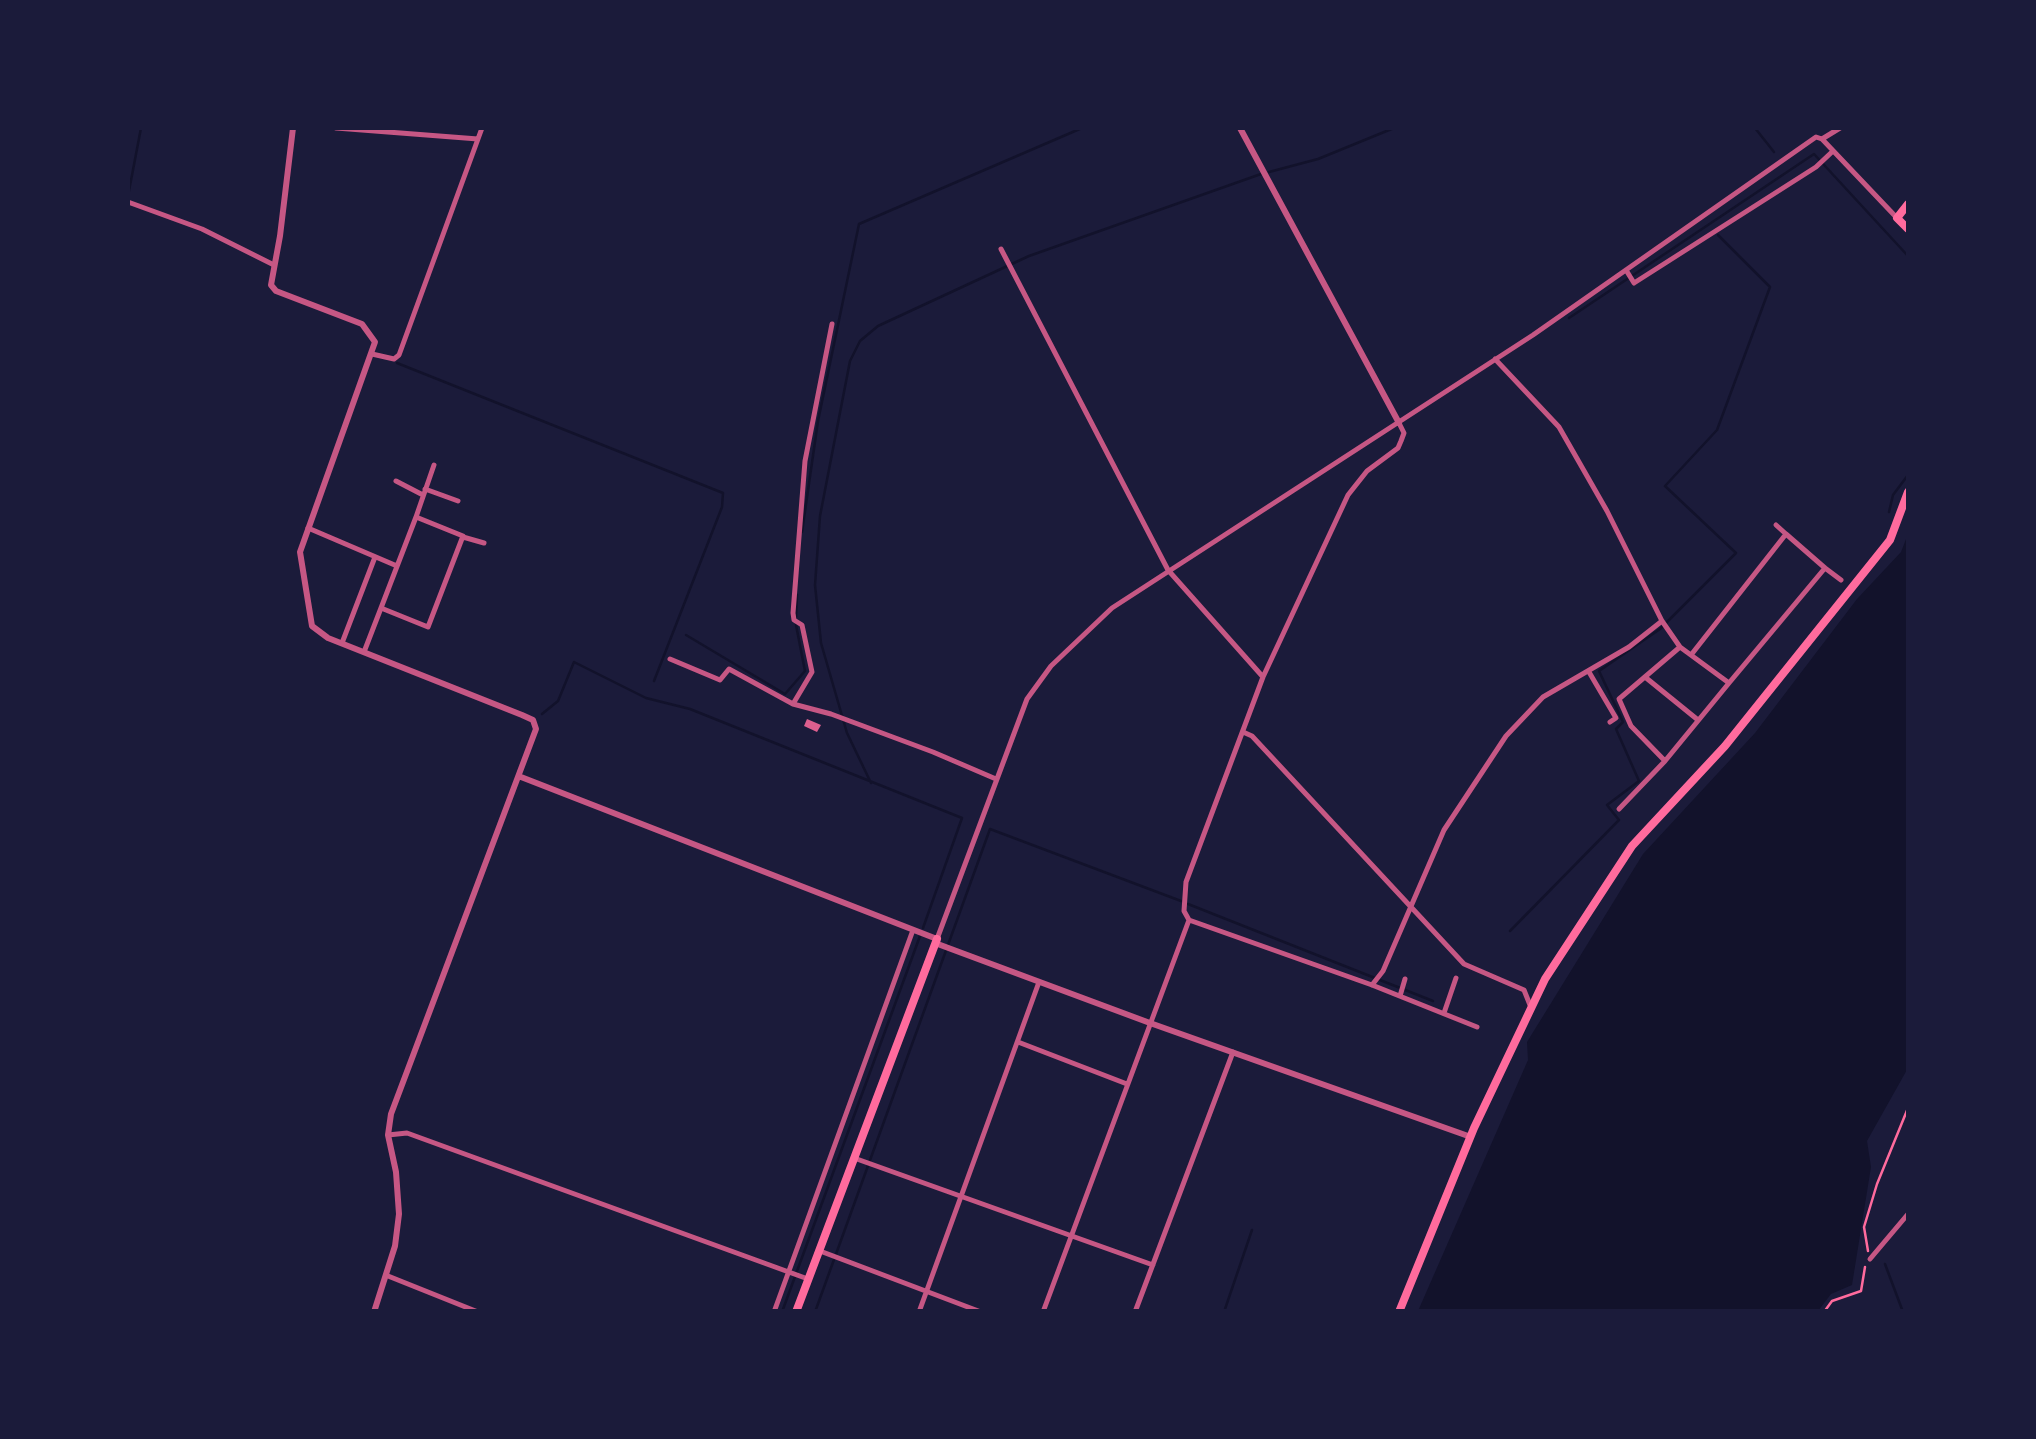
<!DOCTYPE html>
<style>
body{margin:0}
#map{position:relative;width:2036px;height:1439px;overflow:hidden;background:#1b1b3a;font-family:"DejaVu Sans",sans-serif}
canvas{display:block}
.frame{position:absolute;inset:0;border:130px solid #1b1b3a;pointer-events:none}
</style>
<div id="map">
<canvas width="2036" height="1439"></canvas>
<div class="frame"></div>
</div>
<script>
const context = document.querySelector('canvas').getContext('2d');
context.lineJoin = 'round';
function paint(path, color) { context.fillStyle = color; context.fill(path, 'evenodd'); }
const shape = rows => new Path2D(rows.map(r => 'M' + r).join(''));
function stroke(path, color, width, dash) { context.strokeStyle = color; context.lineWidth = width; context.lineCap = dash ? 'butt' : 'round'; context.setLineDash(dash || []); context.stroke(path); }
const water = shape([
 [1908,534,1908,1068,1867,1141,1871,1167,1852,1285,1831,1294,1818,1311,1418,1311,1528,1060,1527,1042,1643,854,1755,733,1857,599,1901,552]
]);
const stream = shape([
 [1755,128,1774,152],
 [1269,172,1318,159,1394,128],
 [128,196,141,128],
 [1569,318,1814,154,1908,256],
 [397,363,723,493,722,507,654,681],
 [1889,512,1893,495,1908,475],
 [802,532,818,421,859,224,1082,128],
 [796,617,797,595],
 [686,635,785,694,805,671,796,625],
 [542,714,558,701,574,662,646,698,690,709,962,818,923,928],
 [871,783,847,733,821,643,815,585,820,516,850,361,860,341,878,326,1029,256,1261,174],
 [1188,904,1433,1001],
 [1510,931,1619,820,1607,805,1639,781,1616,729,1623,722,1599,671,1660,629,1736,553,1665,486,1717,430,1770,287,1718,235],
 [1885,1264,1903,1312],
 [782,1312,920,936],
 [815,1312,990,829,1181,901],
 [1224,1312,1252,1230]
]);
const building = shape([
 [807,719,821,725,817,732,804,726]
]);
const path = shape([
 [1868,1251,1864,1227,1877,1184,1908,1108],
 [1824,1312,1832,1301,1861,1291,1865,1267]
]);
const minor = shape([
 [336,128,478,139],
 [1822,139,1897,218],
 [128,202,202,229,274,265],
 [1001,249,1168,570,1263,677],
 [1626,270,1634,283,1816,167,1833,151],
 [832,324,805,461,793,613,794,620,802,625,812,672,793,704,831,714,933,752,996,779],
 [372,354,394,359,399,355,482,128],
 [1495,359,1559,427,1607,511,1662,621,1680,647,1729,683,1825,568,1786,534,1691,655],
 [396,481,423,495],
 [425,489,458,501],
 [416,517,434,465],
 [1776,525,1786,534],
 [308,528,397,566],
 [463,537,484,543],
 [1825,568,1841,580],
 [342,643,375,557],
 [364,652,381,608,416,517,463,536,428,627,381,608],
 [670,659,720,680,729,669,793,704],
 [1589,672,1616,718,1610,722],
 [1645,677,1698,720],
 [1243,732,1252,736,1464,964,1524,990,1530,1005],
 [1665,761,1631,726,1619,699,1680,647],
 [1619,809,1665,761,1729,683],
 [1189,920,1372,985,1477,1027],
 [937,939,1027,699,1051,666,1112,608,1533,335,1816,137,1822,139,1840,128],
 [1372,985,1383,971,1444,830,1506,736,1543,697,1629,647,1662,621],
 [1400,996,1405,979],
 [1444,1013,1456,978],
 [1018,1042,1127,1084],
 [388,1135,407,1133,808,1279],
 [854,1158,1153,1265],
 [820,1251,981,1312],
 [1870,1259,1908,1214],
 [388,1276,478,1312],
 [774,1312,913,930],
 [919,1312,1039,982],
 [1043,1312,1189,920,1184,911,1186,882,1263,677,1348,495,1367,471,1398,448,1401,441,1404,433,1399,423],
 [1135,1312,1233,1052]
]);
const tertiary = shape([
 [293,128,280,236,271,285,276,291,362,324,375,342,300,552,312,626,328,638,522,715,533,720,536,729,391,1114,388,1135,396,1172,399,1214,395,1246,374,1312],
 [1240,128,1399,423],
 [521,777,937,939],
 [935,943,1150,1023,1471,1137]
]);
const secondary = shape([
 [1908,204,1897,218,1908,229],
 [796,1312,937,939],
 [1399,1312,1474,1128,1545,979,1632,846,1725,746,1890,540,1908,492]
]);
paint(water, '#12122b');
stroke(stream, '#12122b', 2.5);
paint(building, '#dd5f8e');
stroke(path, '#ff6b9d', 2.5);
stroke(minor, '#c65784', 5);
stroke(tertiary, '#c65784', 6);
stroke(secondary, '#ff6b9d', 8);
</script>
